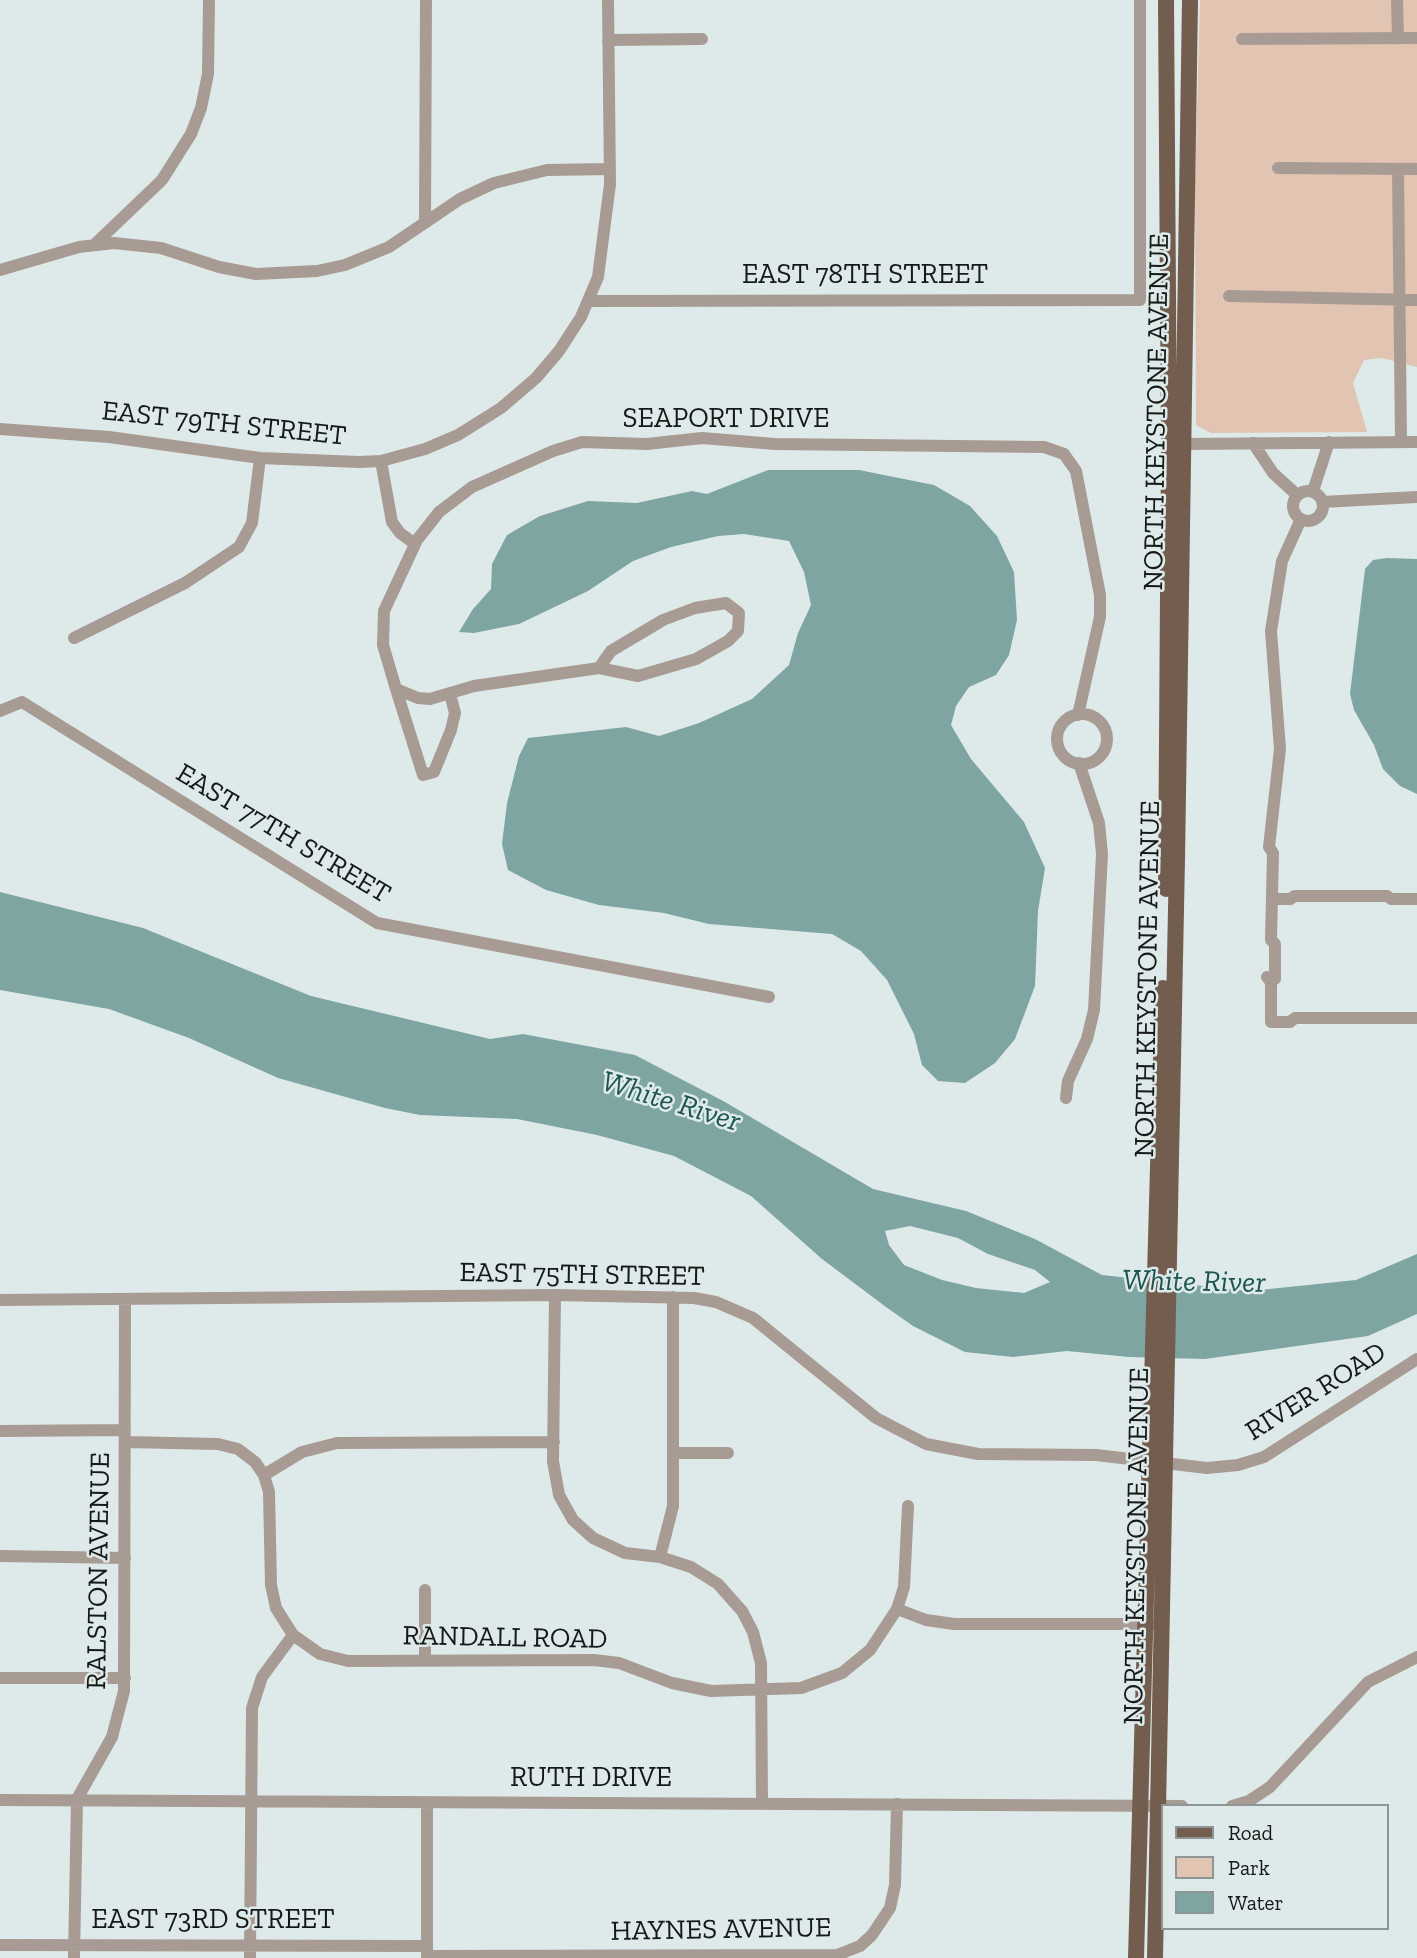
<!DOCTYPE html>
<style>
body{margin:0}
#map{position:relative;width:1417px;height:1958px;overflow:hidden;background:#deeae9;font-family:"Zilla Slab",serif}
canvas{display:block}
.legend{position:absolute;left:1161px;top:1804px;width:228px;height:126px;box-sizing:border-box;background:#deeae9;border:2px solid #8e9695;margin:0;padding:9px 12px;list-style:none;font-size:21px;color:#151918}
.legend li{display:flex;align-items:center;gap:14px;height:35px}
.legend b{width:35px;border:2px solid #8e9695}
</style>
<div id="map">
<canvas width="1417" height="1958"></canvas>
<ul class="legend">
<li><b style="height:9px;background:#735d4f"></b>Road</li>
<li><b style="height:19px;background:#e2c4b2"></b>Park</li>
<li><b style="height:19px;background:#7ea5a2"></b>Water</li>
</ul>
</div>
<script>
const context = document.querySelector('canvas').getContext('2d');
context.lineJoin = 'round';
function paint(path, color) { context.fillStyle = color; context.fill(path, 'evenodd'); }
const shape = rows => new Path2D(rows.map(r => 'M' + r).join(''));
function stroke(path, color, width, dash) { context.strokeStyle = color; context.lineWidth = width; context.lineCap = dash ? 'butt' : 'round'; context.setLineDash(dash || []); context.stroke(path); }
function drawText(font, color, halo, rows, align = 'center') {
  context.font = font + ' "Zilla Slab",serif'; context.lineWidth = 5; context.setLineDash([]); context.textBaseline = 'middle'; context.strokeStyle = halo; context.fillStyle = color; for (const [text, x, y, turn = 0] of rows) {
    context.save(); context.translate(x, y); context.rotate((+turn || 0) * Math.PI / 180); context.textAlign = isNaN(turn) ? turn : align; if (halo) context.strokeText(text, 0, 0); context.fillText(text, 0, 0); context.restore();
  }
}
const green = shape([
 [1200,0,1417,0,1417,367,1382,358,1364,360,1353,383,1367,432,1211,433,1196,425,1195,184]
]);
const water = shape([
 [768,470,859,470,934,485,970,506,997,536,1014,572,1017,620,1009,655,996,675,969,687,956,706,951,725,971,759,1024,822,1045,868,1038,911,1035,986,1015,1039,995,1063,965,1083,938,1081,922,1065,914,1034,887,980,861,951,832,934,709,924,664,913,599,905,546,890,508,870,502,844,507,803,519,756,528,738,626,727,659,736,699,723,752,699,789,665,798,633,811,605,804,572,789,541,744,534,718,536,671,547,633,561,588,591,519,624,474,633,459,632,473,609,491,589,492,564,507,535,540,516,588,501,637,503,692,491,707,494],
 [1387,558,1417,559,1417,794,1400,786,1383,769,1374,745,1354,710,1350,694,1365,569,1373,560],
 [0,892,143,928,311,996,490,1039,523,1034,635,1055,725,1102,873,1189,966,1211,1035,1239,1102,1275,1250,1291,1356,1280,1417,1254,1417,1314,1368,1336,1205,1359,1129,1357,1067,1351,1013,1357,965,1352,913,1326,886,1307,822,1259,751,1196,674,1156,597,1135,517,1119,420,1115,385,1108,278,1078,189,1038,109,1009,0,990],
 [910,1226,958,1238,988,1254,1035,1270,1050,1282,1024,1293,976,1288,942,1280,904,1265,889,1245,885,1231]
]);
const minor = shape([
 [1397,0,1398,38],
 [1242,39,1417,38],
 [608,40,702,39],
 [1278,168,1417,169],
 [1398,169,1401,442],
 [425,223,426,0],
 [95,244,162,180,191,134,201,108,208,74,209,0],
 [0,270,79,247,114,243,161,248,219,267,256,274,317,271,345,265,389,247,460,199,494,183,547,170,610,169],
 [1229,296,1417,300],
 [590,301,1140,300,1140,0],
 [0,429,109,437,260,458,359,462,381,461,425,449,458,435,501,408,536,378,559,351,581,317,598,277,610,184,608,0],
 [1253,443,1273,473,1297,495],
 [1184,444,1417,442],
 [381,461,392,522,400,533,415,544],
 [1313,491,1329,442],
 '1293 506a15 15 0 1 1 30 0a15 15 0 1 1-30 0Z',
 [1322,502,1417,497],
 [726,603,739,613,738,631,728,641,696,659,638,676,599,668,611,651,663,620,695,608,726,603],
 [74,638,185,583,239,547,252,523,260,458],
 [599,668,474,686,430,699,418,698,396,689,383,645,384,611,417,540,439,512,472,487,553,451,582,442,647,444,702,438,775,444,1044,447,1064,454,1076,471,1100,595,1100,617,1078,715],
 [396,689,423,775,434,772,451,730,455,713,450,694],
 [0,711,22,702,377,923,769,997],
 '1057 739a25 25 0 1 1 50 0a25 25 0 1 1-50 0Z',
 [1272,899,1290,899,1295,896,1387,896,1391,899,1417,899],
 [1267,977,1271,982,1271,1022,1290,1022,1295,1018,1417,1018],
 [1271,982,1275,979,1275,944,1271,940,1273,853,1269,847,1280,749,1271,631,1282,561,1301,519],
 [1066,1098,1068,1081,1087,1039,1094,1010,1102,854,1099,823,1079,763],
 [555,1295,553,1461,559,1495,573,1520,593,1538,625,1553,660,1557,691,1567,718,1584,742,1611,753,1632,761,1663,762,1803],
 [0,1300,555,1295,694,1298,716,1302,753,1318,876,1418,926,1444,978,1454,1096,1455,1207,1468,1238,1465,1264,1457,1417,1359],
 [0,1431,125,1430],
 [126,1442,218,1444,238,1449,255,1462,264,1475,269,1492,271,1585,276,1608,293,1635,320,1654,348,1661,594,1660,619,1663,672,1683,711,1691,801,1688,842,1673,870,1650,897,1609,904,1587,908,1506],
 [673,1453,728,1453],
 [264,1475,302,1452,337,1443,554,1442],
 [0,1556,125,1558],
 [660,1557,673,1506,673,1297],
 [425,1590,425,1660],
 [897,1609,926,1620,954,1624,1163,1624],
 [0,1678,125,1678],
 [0,1800,1182,1806],
 [1232,1806,1249,1801,1270,1787,1368,1682,1417,1657],
 [0,1945,426,1946],
 [427,1954,427,1802],
 [427,1956,837,1955,860,1946,872,1935,890,1908,895,1885,897,1804],
 [74,1958,77,1799,112,1737,124,1691,125,1299],
 [250,1958,252,1708,262,1677,293,1635]
]);
const major = shape([
 [1166,889,1169,444,1166,0],
 [1136,1958,1163,988],
 [1155,1958,1177,859,1190,0]
]);
const streetNames = [
 ["EAST 78TH STREET",865,275],
 ["NORTH KEYSTONE AVENUE",1157,412,-89],
 ["SEAPORT DRIVE",726,419],
 ["EAST 79TH STREET",224,424,6],
 ["EAST 77TH STREET",283,834,31],
 ["NORTH KEYSTONE AVENUE",1148,979,-89],
 ["EAST 75TH STREET",582,1275,1],
 ["RIVER ROAD",1316,1392,-32],
 ["NORTH KEYSTONE AVENUE",1137,1546,-89],
 ["RALSTON AVENUE",99,1571,-89],
 ["RANDALL ROAD",505,1638,1],
 ["RUTH DRIVE",591,1778],
 ["EAST 73RD STREET",213,1920],
 ["HAYNES AVENUE",721,1930,-1]
];
const waterNames = [
 ["White River",671,1102,17],
 ["White River",1194,1282,1]
];
paint(green, '#e2c4b2');
paint(water, '#7ea5a2');
stroke(minor, '#a89b93', 12);
stroke(major, '#735d4f', 16);
drawText('28px', '#151918', '#deeae9', streetNames);
drawText('italic 30px', '#1d5552', '#deeae9', waterNames);
</script>
